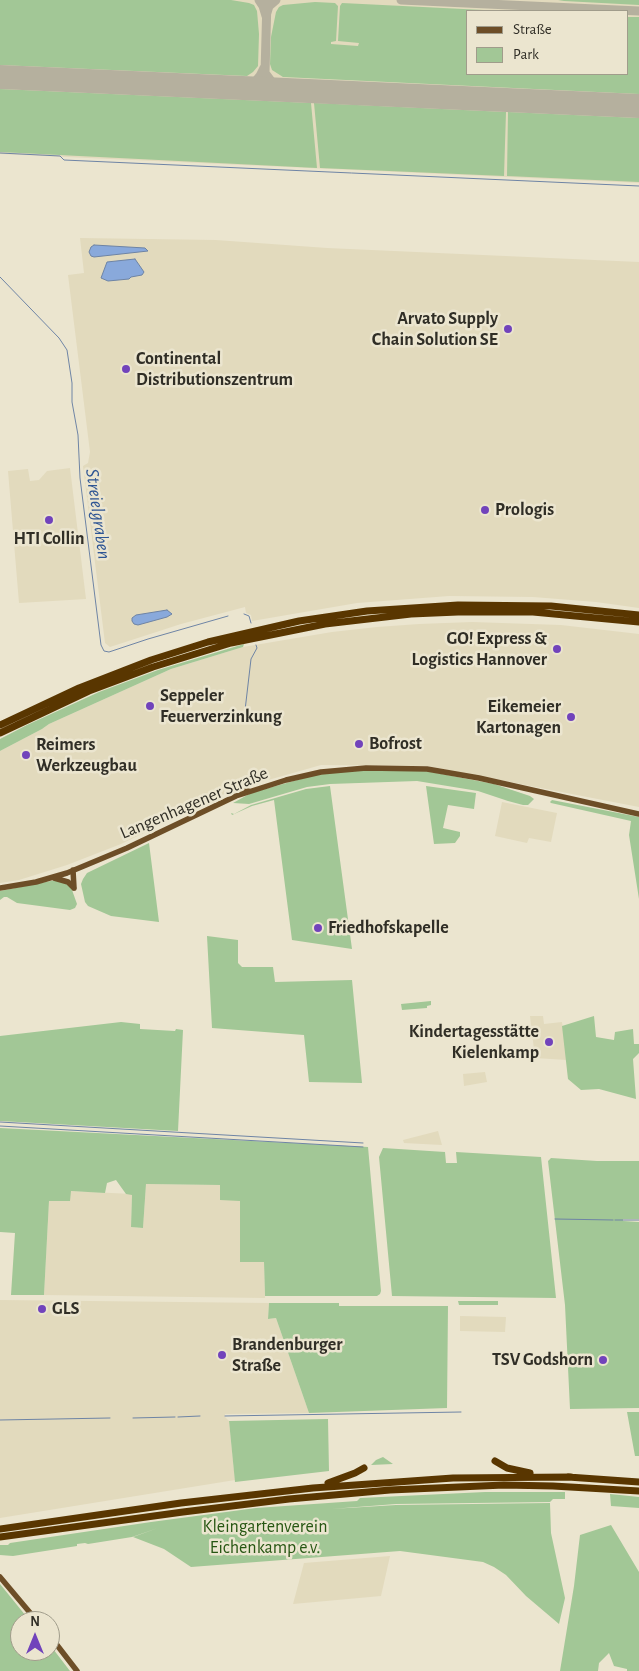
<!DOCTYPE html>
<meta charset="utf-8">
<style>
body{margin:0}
#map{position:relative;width:639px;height:1671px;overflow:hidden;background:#ebe5cf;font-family:"Alegreya Sans",sans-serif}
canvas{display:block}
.legend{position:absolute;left:466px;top:10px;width:162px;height:65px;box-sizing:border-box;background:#ebe5cf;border:1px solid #a09c8b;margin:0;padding:6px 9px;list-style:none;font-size:15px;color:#302e26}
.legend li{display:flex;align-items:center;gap:10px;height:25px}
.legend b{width:25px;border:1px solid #a09c8b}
.north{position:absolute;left:10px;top:1611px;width:50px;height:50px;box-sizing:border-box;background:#ebe5cf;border:1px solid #a09c8b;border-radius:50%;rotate:0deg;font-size:14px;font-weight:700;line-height:20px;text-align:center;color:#302e26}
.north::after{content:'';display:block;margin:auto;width:18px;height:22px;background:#7143bb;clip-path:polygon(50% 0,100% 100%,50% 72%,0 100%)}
</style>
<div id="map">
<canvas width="639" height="1671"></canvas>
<ul class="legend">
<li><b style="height:6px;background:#6d4e27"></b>Straße</li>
<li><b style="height:14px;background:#a2c796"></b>Park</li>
</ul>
<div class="north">N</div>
</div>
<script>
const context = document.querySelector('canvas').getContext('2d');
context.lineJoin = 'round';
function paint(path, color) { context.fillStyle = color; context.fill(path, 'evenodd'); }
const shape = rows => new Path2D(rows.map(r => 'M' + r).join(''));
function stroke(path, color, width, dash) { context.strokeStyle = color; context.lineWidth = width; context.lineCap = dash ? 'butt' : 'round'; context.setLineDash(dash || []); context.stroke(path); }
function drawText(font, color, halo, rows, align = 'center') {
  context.font = font + ' "Alegreya Sans",sans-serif'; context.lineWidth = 5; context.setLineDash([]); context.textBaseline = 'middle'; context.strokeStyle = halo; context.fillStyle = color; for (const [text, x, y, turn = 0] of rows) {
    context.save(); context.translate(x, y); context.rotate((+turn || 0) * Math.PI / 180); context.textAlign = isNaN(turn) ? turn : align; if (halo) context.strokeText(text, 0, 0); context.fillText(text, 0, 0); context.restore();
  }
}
const built = shape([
 [0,0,639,0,639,183,0,154],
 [468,11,628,11,628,74,468,74],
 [80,238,216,240,327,248,639,262,639,608,596,602,533,597,449,596,357,603,252,621,251,615,246,613,245,607,181,624,110,647,105,643,83,466,88,463,90,452,68,275,84,273],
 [70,468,86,599,19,603,8,471,28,469,30,481,39,480,47,471],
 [472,622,561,625,639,634,639,807,427,766,321,765,233,790,121,844,67,865,19,880,0,883,0,751,42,729,49,724,171,669,243,647,332,632,377,627,419,624],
 [502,802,557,813,551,842,529,838,527,843,495,836],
 [530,1016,543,1016,544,1024,562,1022,567,1060,535,1058],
 [485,1072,487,1082,464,1086,463,1074],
 [438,1131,442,1145,404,1143,403,1140],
 [146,1184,220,1185,240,1201,240,1262,264,1262,265,1298,44,1295,49,1201,70,1191,132,1194,131,1227,143,1228],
 [0,1300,269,1303,268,1319,276,1318,309,1413,225,1414,225,1417,229,1421,235,1480,0,1518],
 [460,1316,506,1317,505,1332,460,1331],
 [390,1556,381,1596,293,1604,304,1563]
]);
const green = shape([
 [0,0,231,0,249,3,254,5,257,11,259,34,258,66,253,72,247,76,0,65],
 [558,0,639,0,639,5,564,1],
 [315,2,335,3,338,6,336,41,331,42,331,44,358,46,359,43,338,41,340,6,342,3,504,11,468,11,468,74,628,74,628,17,639,17,639,94,283,77,272,70,270,64,271,37,276,12,279,7,283,5],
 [0,89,311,103,317,168,0,152],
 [314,103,506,112,504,176,320,168],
 [508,112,639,118,639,182,507,176],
 [244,644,243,647,171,669,49,724,42,729,0,751,0,739,27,725,99,692,158,670],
 [366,769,426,771,494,784,530,796,534,799,528,805,523,805,508,801,478,791,417,781,330,784,307,787,249,804,233,803,251,793,322,773],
 [330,786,352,949,292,940,274,800,252,806,232,815,231,813,234,814,251,805,306,789],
 [426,786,476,793,474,809,448,805,443,828,460,832,460,836,455,843,434,844],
 [552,800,639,817,639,899,629,835,631,821,551,803,550,802],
 [149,843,159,922,111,916,88,906,85,902,81,884,83,879,87,873],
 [56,880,68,884,72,890,77,904,75,908,70,910,17,903,7,897,4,897,0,900,0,891],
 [207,936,238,940,238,963,242,967,273,967,275,982,352,980,362,1083,309,1082,304,1035,212,1028],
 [431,1001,431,1005,427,1006,427,1008,402,1010,401,1004],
 [594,1016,596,1037,614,1040,615,1032,633,1029,634,1044,639,1044,639,1053,633,1059,636,1099,599,1089,581,1090,568,1079,562,1026],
 [121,1022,140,1024,140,1029,175,1031,176,1029,183,1030,178,1131,0,1121,0,1036],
 [0,1128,368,1147,381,1291,380,1294,377,1296,265,1296,264,1262,240,1262,240,1201,220,1200,220,1185,146,1184,143,1228,131,1227,132,1195,126,1194,116,1180,107,1183,105,1193,71,1191,70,1201,49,1201,44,1295,11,1295,15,1233,0,1232],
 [383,1148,445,1152,446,1163,457,1163,456,1152,541,1157,556,1298,392,1296,379,1157],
 [551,1158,597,1161,639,1161,639,1219,623,1219,623,1221,639,1222,639,1408,570,1409,565,1305,548,1161],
 [458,1301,498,1301,498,1305,459,1305],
 [269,1303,339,1303,339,1306,448,1306,447,1408,309,1413,276,1318,268,1319],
 [627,1412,639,1412,639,1456,635,1456],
 [328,1419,329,1471,235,1482,229,1421],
 [383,1457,393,1464,371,1465,376,1460],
 [485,1492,565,1492,565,1499,553,1499,550,1502,396,1504,331,1509,396,1505,550,1503,551,1533,565,1598,559,1624,526,1596,506,1575,494,1567,483,1562,400,1551,191,1567,164,1549,133,1537,158,1528,132,1537,88,1544,85,1543,77,1544,77,1546,13,1556,0,1555,0,1545,8,1545,10,1543,151,1522,256,1508,357,1501,360,1498],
 [610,1494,639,1497,639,1508,611,1506],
 [611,1525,639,1572,639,1671,627,1671,627,1669,614,1666,609,1653,599,1663,598,1671,560,1671,574,1586,580,1535],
 [0,1584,30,1621,20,1621,20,1651,50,1651,50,1645,70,1671,0,1671]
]);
const water = shape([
 [94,245,145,248,148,251,94,257,91,256,89,252,91,247,94,245],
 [135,259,144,272,142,275,131,277,129,279,108,281,101,278,107,262,135,259],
 [167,610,172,614,167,617,138,625,134,624,132,621,132,618,136,615,167,610]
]);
const stream = shape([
 [0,153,60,156,64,160,639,186],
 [0,277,59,338,67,350,72,383,72,402,78,435,80,478,101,645,104,651,109,652,148,639,228,616],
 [244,614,249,616,251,623],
 [244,719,251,659,257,648,256,645],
 [0,1122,363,1143],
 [0,1126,363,1147],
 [555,1219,613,1220],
 [615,1220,639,1220],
 [225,1416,461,1412],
 [178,1417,200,1416],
 [133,1418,175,1417],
 [0,1420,110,1418]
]);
const taxiway = shape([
 [259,0,263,6,266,16,269,6,276,0],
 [267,0,265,73,274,85,282,89,291,90],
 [401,0,639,11],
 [238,88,248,86,255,82,260,76,264,68]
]);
const runway = shape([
 [0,77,639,106]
]);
const major = shape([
 [232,783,241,789,248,791],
 [73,870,74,888],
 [54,878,68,882,74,888],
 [0,888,36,882,67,873,127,848,236,796,286,780,321,772,366,768,427,769,479,778,639,814],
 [0,1577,37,1621],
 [50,1636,77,1671]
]);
const highway = shape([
 [0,725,79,688,151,660,208,642,299,621,367,611,458,605,551,606,639,615],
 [0,733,89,691,153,667,231,643,325,624,411,614,458,612,533,612,639,622],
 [495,1461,507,1468,530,1473],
 [568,1477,639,1482],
 [328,1483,355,1473,364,1468],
 [0,1529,181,1503,313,1488,453,1478,571,1477],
 [0,1537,183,1512,289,1499,390,1490,504,1485,553,1486,639,1491]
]);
const markers = [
 [508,329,5,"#7143bb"],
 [126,369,5,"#7143bb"],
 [485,510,5,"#7143bb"],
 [49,520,5,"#7143bb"],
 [557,649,5,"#7143bb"],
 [150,706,5,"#7143bb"],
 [571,717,5,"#7143bb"],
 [359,744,5,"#7143bb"],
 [26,755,5,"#7143bb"],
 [318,928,5,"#7143bb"],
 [549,1042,5,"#7143bb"],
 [42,1309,5,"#7143bb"],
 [222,1355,5,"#7143bb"],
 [603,1360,5,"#7143bb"]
];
const poiNames = [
 ["Arvato Supply",498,319,"right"],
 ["Chain Solution SE",498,340,"right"],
 ["Continental",136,359],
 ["Distributionszentrum",136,380],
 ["Prologis",495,510],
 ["HTI Collin",49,539,"center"],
 ["GO! Express &",547,639,"right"],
 ["Logistics Hannover",547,660,"right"],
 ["Seppeler",160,696],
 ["Feuerverzinkung",160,717],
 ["Eikemeier",561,707,"right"],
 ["Kartonagen",561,728,"right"],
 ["Bofrost",369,744],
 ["Reimers",36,745],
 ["Werkzeugbau",36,766],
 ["Friedhofskapelle",328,928],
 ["Kindertagesstätte",539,1032,"right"],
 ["Kielenkamp",539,1053,"right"],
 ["GLS",52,1309],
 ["Brandenburger",232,1345],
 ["Straße",232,1366],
 ["TSV Godshorn",593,1360,"right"]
];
const streetNames = [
 ["Langenhagener Straße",194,803,-23]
];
const parkNames = [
 ["Kleingartenverein",265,1527],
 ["Eichenkamp e.v.",265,1548]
];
const waterNames = [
 ["Streielgraben",98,514,82]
];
paint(built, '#e2dabd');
paint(green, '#a2c796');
paint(water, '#89a9db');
stroke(water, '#6e84a5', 1);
stroke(stream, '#6e84a5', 1);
stroke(taxiway, '#b5b09e', 9);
stroke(runway, '#b5b09e', 24);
stroke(major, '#6d4e27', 5.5);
stroke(highway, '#593600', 7);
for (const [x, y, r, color] of markers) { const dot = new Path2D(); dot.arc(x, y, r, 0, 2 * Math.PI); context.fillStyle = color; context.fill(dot); stroke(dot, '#ebe5cf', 2); }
drawText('bold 18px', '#302e26', '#ebe5cf', poiNames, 'left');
drawText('18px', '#302e26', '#ebe5cf', streetNames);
drawText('18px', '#265612', '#ebe5cf', parkNames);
drawText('italic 19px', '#2e5593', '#ebe5cf', waterNames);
</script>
